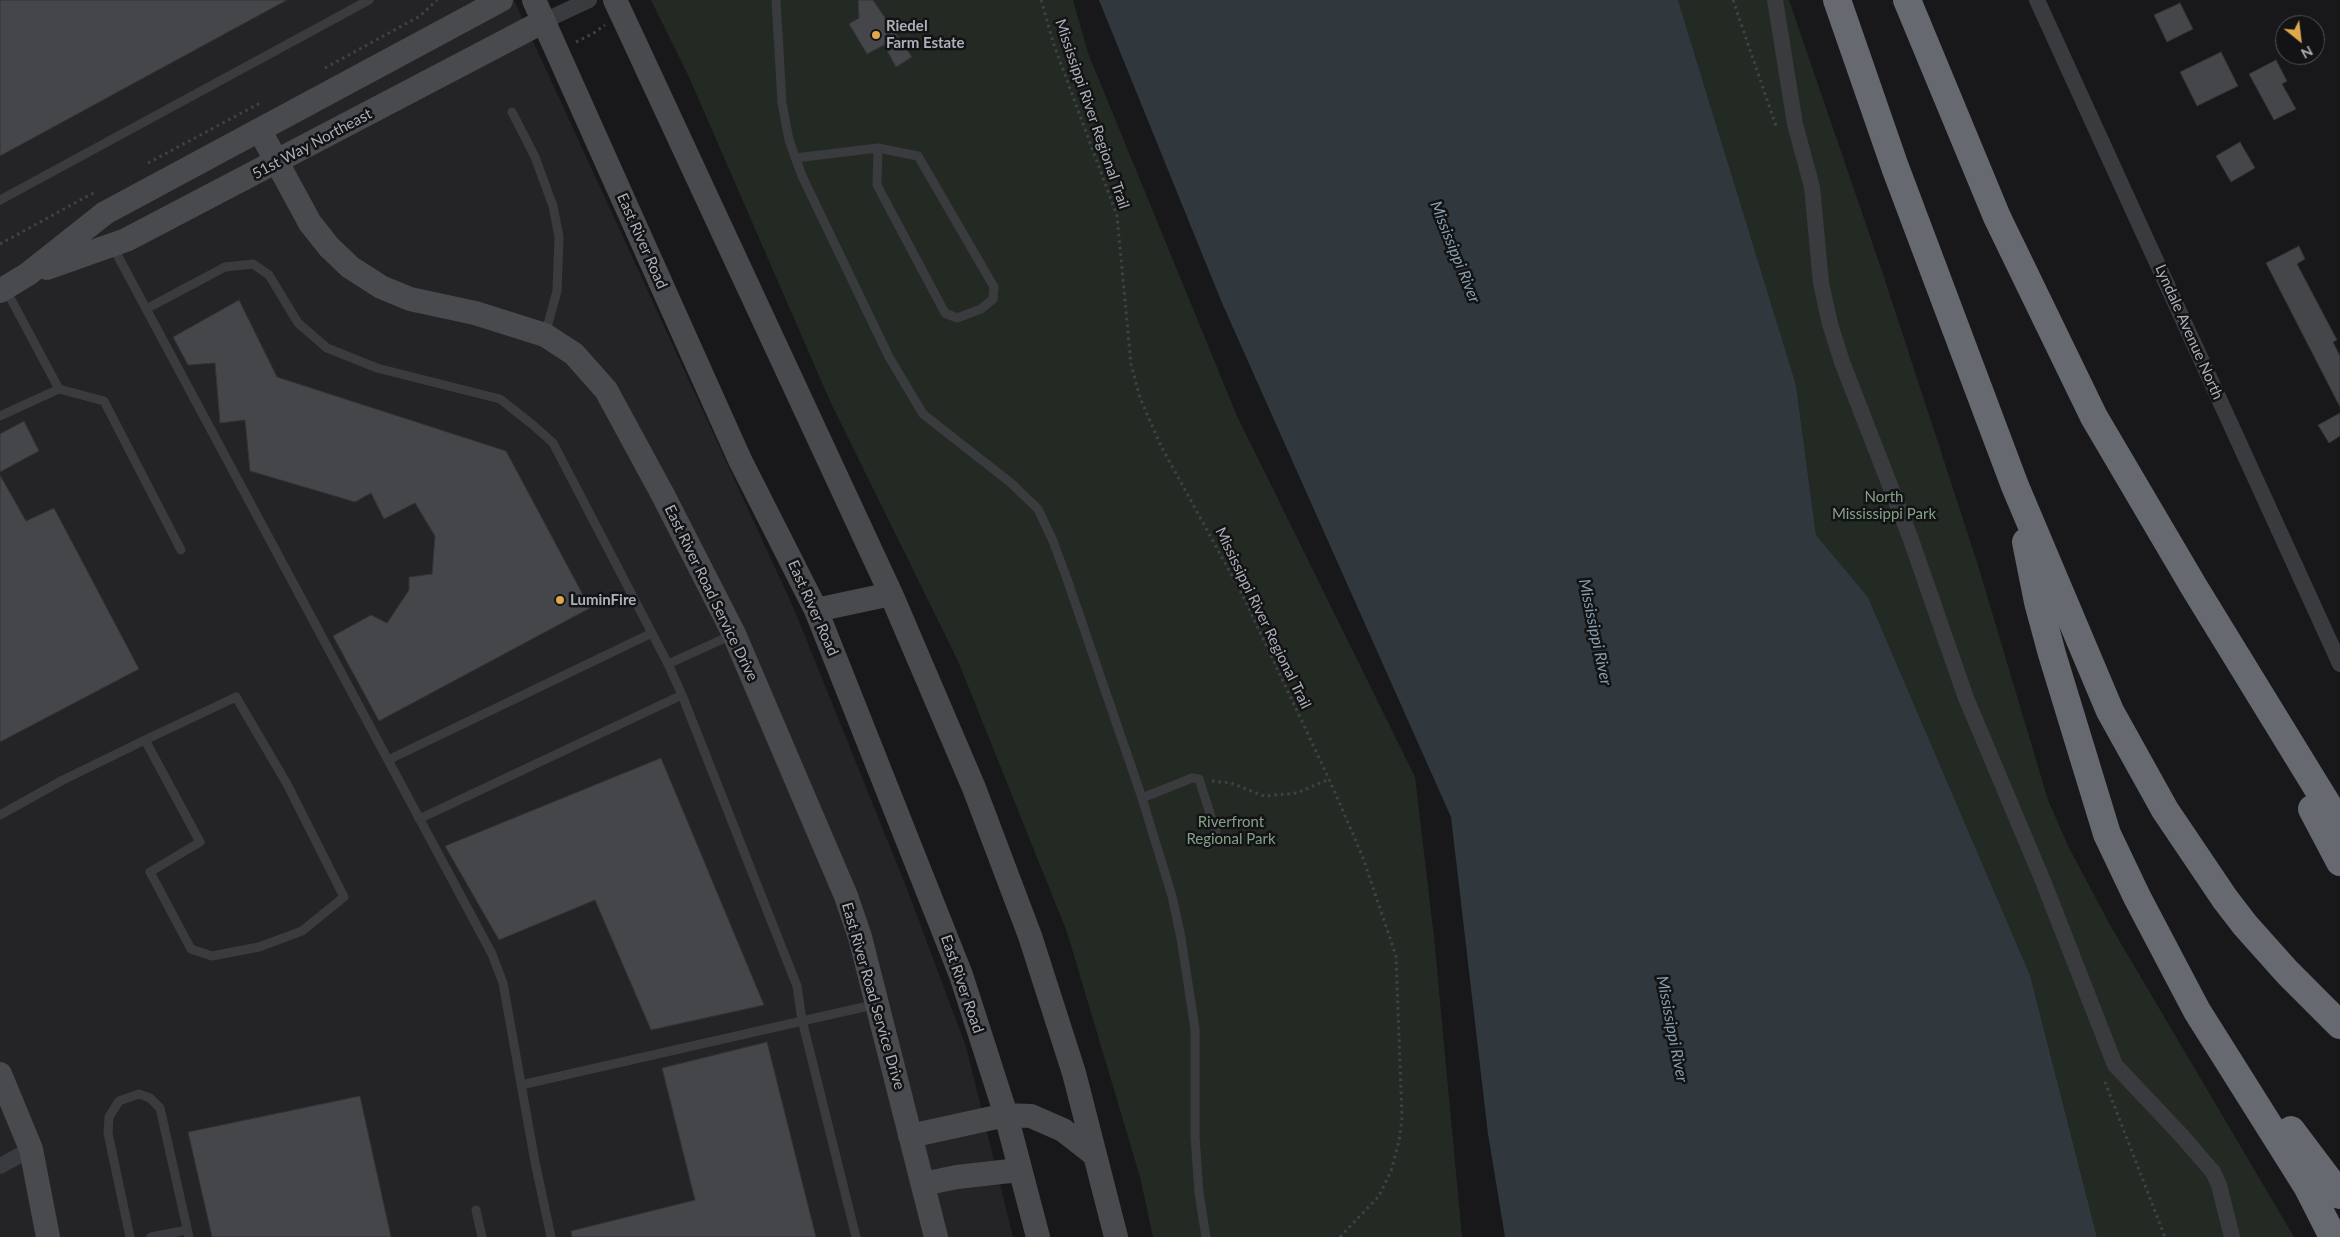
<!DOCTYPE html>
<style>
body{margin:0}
#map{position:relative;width:2340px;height:1237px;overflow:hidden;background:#18181a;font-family:Lato,sans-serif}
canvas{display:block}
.north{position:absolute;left:2275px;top:15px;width:50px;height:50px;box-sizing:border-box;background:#131315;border:1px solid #505256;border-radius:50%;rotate:151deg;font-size:14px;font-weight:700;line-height:20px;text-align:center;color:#acb0b8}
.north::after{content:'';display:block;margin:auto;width:18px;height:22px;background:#dfa84b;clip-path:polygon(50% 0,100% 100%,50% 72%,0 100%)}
</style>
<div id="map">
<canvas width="2340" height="1237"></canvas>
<div class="north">N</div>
</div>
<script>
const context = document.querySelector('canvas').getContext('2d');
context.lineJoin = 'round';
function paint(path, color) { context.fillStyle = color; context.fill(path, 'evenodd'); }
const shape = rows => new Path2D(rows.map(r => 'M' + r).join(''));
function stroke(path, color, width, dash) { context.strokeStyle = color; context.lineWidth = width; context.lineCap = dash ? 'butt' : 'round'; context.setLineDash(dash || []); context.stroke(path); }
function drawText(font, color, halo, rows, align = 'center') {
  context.font = font + ' Lato,sans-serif'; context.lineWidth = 5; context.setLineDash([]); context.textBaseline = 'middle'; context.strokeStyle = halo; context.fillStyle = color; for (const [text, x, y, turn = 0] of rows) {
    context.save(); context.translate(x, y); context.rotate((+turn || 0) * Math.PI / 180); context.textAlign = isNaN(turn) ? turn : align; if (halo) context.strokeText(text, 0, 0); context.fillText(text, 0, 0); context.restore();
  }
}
const built = shape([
 [0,0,514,0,794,609,907,889,966,1047,1013,1237,0,1237]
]);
const green = shape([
 [651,0,1073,0,1088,53,1237,416,1415,777,1434,937,1462,1237,1153,1237,1140,1177,1067,932,958,661,830,401,689,77],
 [1678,0,1789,0,1882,271,1977,562,2048,800,2069,848,2110,925,2294,1237,2097,1237,2030,975,1868,597,1816,535,1796,385]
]);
const water = shape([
 [1099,0,1678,0,1796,385,1816,535,1868,597,2030,975,2097,1237,1505,1237,1488,1134,1451,817,1222,303]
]);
const building = shape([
 [0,0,287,0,0,156,0,0],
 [858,0,873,0,912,57,896,67,884,45,867,54,849,24,859,18,858,0],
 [2180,3,2193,29,2167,42,2154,15,2180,3],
 [2221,52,2238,86,2197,106,2180,72,2221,52],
 [2276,60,2287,81,2282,84,2296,109,2274,120,2249,74,2276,60],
 [2240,142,2255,168,2231,182,2216,156,2240,142],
 [2299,246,2305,259,2297,264,2337,340,2333,342,2340,356,2340,407,2266,263,2299,246],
 [239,300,277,377,506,451,590,608,379,721,333,636,371,615,387,623,409,590,409,577,432,574,435,536,415,503,384,519,371,493,355,502,250,471,245,420,220,423,215,363,188,365,173,337,239,300],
 [2340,413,2340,436,2329,443,2318,425,2340,413],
 [24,421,39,451,0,472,0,434,24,421],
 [0,475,26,521,54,508,139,669,0,742,0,475],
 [661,758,764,1005,651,1030,595,900,499,940,445,846,661,758],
 [767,1042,816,1237,572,1237,571,1231,695,1200,662,1068,767,1042],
 [360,1096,391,1237,212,1237,188,1132,360,1096]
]);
const path = shape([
 [1041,0,1054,45,1117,216,1131,364,1140,398,1161,446,1243,596,1329,779,1362,855,1396,956,1402,1118,1399,1141,1391,1171,1379,1196,1340,1237],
 [1733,0,1776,126],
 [576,42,594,33,605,25],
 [325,68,420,16,437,0],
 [148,163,262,102],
 [0,244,95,192],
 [1212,781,1231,783,1264,796,1297,793,1329,779],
 [2105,1082,2165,1237]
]);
const lane = shape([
 [776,0,782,103,789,140,802,176,889,357,923,414,1011,483,1038,509,1053,541,1067,579,1142,798,1172,896,1181,938,1195,1029,1195,1136,1199,1193,1206,1237],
 [512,112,535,157,553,206,559,237,557,291,545,335],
 [795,158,878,148,918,156,994,287,993,299,981,309,957,318,945,313,877,185,878,148],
 [0,200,369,0],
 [113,247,492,954,503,983,535,1162,551,1237],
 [146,309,225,267,253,264,269,275,298,323,327,348,377,368,500,399,533,425,553,443,668,664],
 [59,389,104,401,181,550],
 [0,416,59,389,5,288],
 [682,695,797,986,802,1020,856,1237],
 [388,760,652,633],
 [1142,798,1192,778,1199,779,1216,832],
 [0,815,63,780,145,740,236,697,287,784,344,897,302,931,259,947,212,956,191,949,150,872,200,842,145,740],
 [419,819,682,695,668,664,734,634],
 [521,1085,877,1004],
 [476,1210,482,1237],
 [130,1237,108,1133,109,1117,119,1101,139,1094,150,1098,160,1108,189,1237],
 [151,1237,187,1230]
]);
const street = shape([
 [1775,0,1795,124,1812,187,1821,283,1830,324,1842,362,1910,537,1966,698,2043,881,2115,1065,2181,1135,2213,1172,2219,1185,2232,1237],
 [2037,0,2340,664],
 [544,21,589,0],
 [0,1166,31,1149]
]);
const secondary = shape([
 [534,0,740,460,816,610,961,975,1006,1115,1038,1237],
 [615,0,891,594,974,788,1030,936,1074,1073,1116,1237],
 [260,131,310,223,329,247,350,267,381,287,410,299,475,313,545,335,574,354,606,390,663,495,734,634,846,896,860,937,936,1237],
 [47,268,126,240,544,21],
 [0,291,28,274,105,213,501,0],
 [816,610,891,594],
 [0,1074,31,1149,48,1237],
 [910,1136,1006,1115,1031,1116,1063,1130,1095,1155],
 [923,1184,957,1177,1019,1170]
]);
const highway = shape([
 [1837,0,1895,167,2015,486,2110,711,2165,810,2225,899,2245,925,2287,972,2340,1025],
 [1907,0,1997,217,2094,417,2194,587,2340,825],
 [2026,542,2038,602,2052,654,2107,834,2137,897,2197,1011,2307,1186,2333,1237],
 [2312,809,2340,862],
 [2291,1130,2340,1195]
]);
const markers = [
 [876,35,5,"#dfa84b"],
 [560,600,5,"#dfa84b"]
];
const poiNames = [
 ["Riedel",886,26],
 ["Farm Estate",886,43],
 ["LuminFire",570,600]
];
const streetNames = [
 ["Mississippi River Regional Trail",1092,114,71],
 ["51st Way Northeast",312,144,-28],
 ["East River Road",642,241,66],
 ["Lyndale Avenue North",2189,332,66],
 ["East River Road Service Drive",711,593,64],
 ["East River Road",813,608,66],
 ["Mississippi River Regional Trail",1263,618,64],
 ["East River Road",962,984,71],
 ["East River Road Service Drive",873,996,74]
];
const parkNames = [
 ["North",1884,497],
 ["Mississippi Park",1884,514],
 ["Riverfront",1231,822],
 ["Regional Park",1231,839]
];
const waterNames = [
 ["Mississippi River",1455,252,68],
 ["Mississippi River",1595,632,78],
 ["Mississippi River",1672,1029,79]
];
paint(built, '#242427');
paint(green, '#232a23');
paint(water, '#30373d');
paint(building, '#45464a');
stroke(building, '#333336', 1);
stroke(path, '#404246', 3, [2.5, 4]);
stroke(lane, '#3a3b3f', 9);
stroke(street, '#3a3b3f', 16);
stroke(secondary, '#484a4e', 24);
stroke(highway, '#66696f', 28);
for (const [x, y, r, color] of markers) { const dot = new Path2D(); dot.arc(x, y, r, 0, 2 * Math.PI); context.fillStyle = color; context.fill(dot); stroke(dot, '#131315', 2); }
drawText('bold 15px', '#acb0b8', '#131315', poiNames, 'left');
drawText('15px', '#acb0b8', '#131315', streetNames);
drawText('15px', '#85a186', '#131315', parkNames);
drawText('italic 16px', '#879eaf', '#131315', waterNames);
</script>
